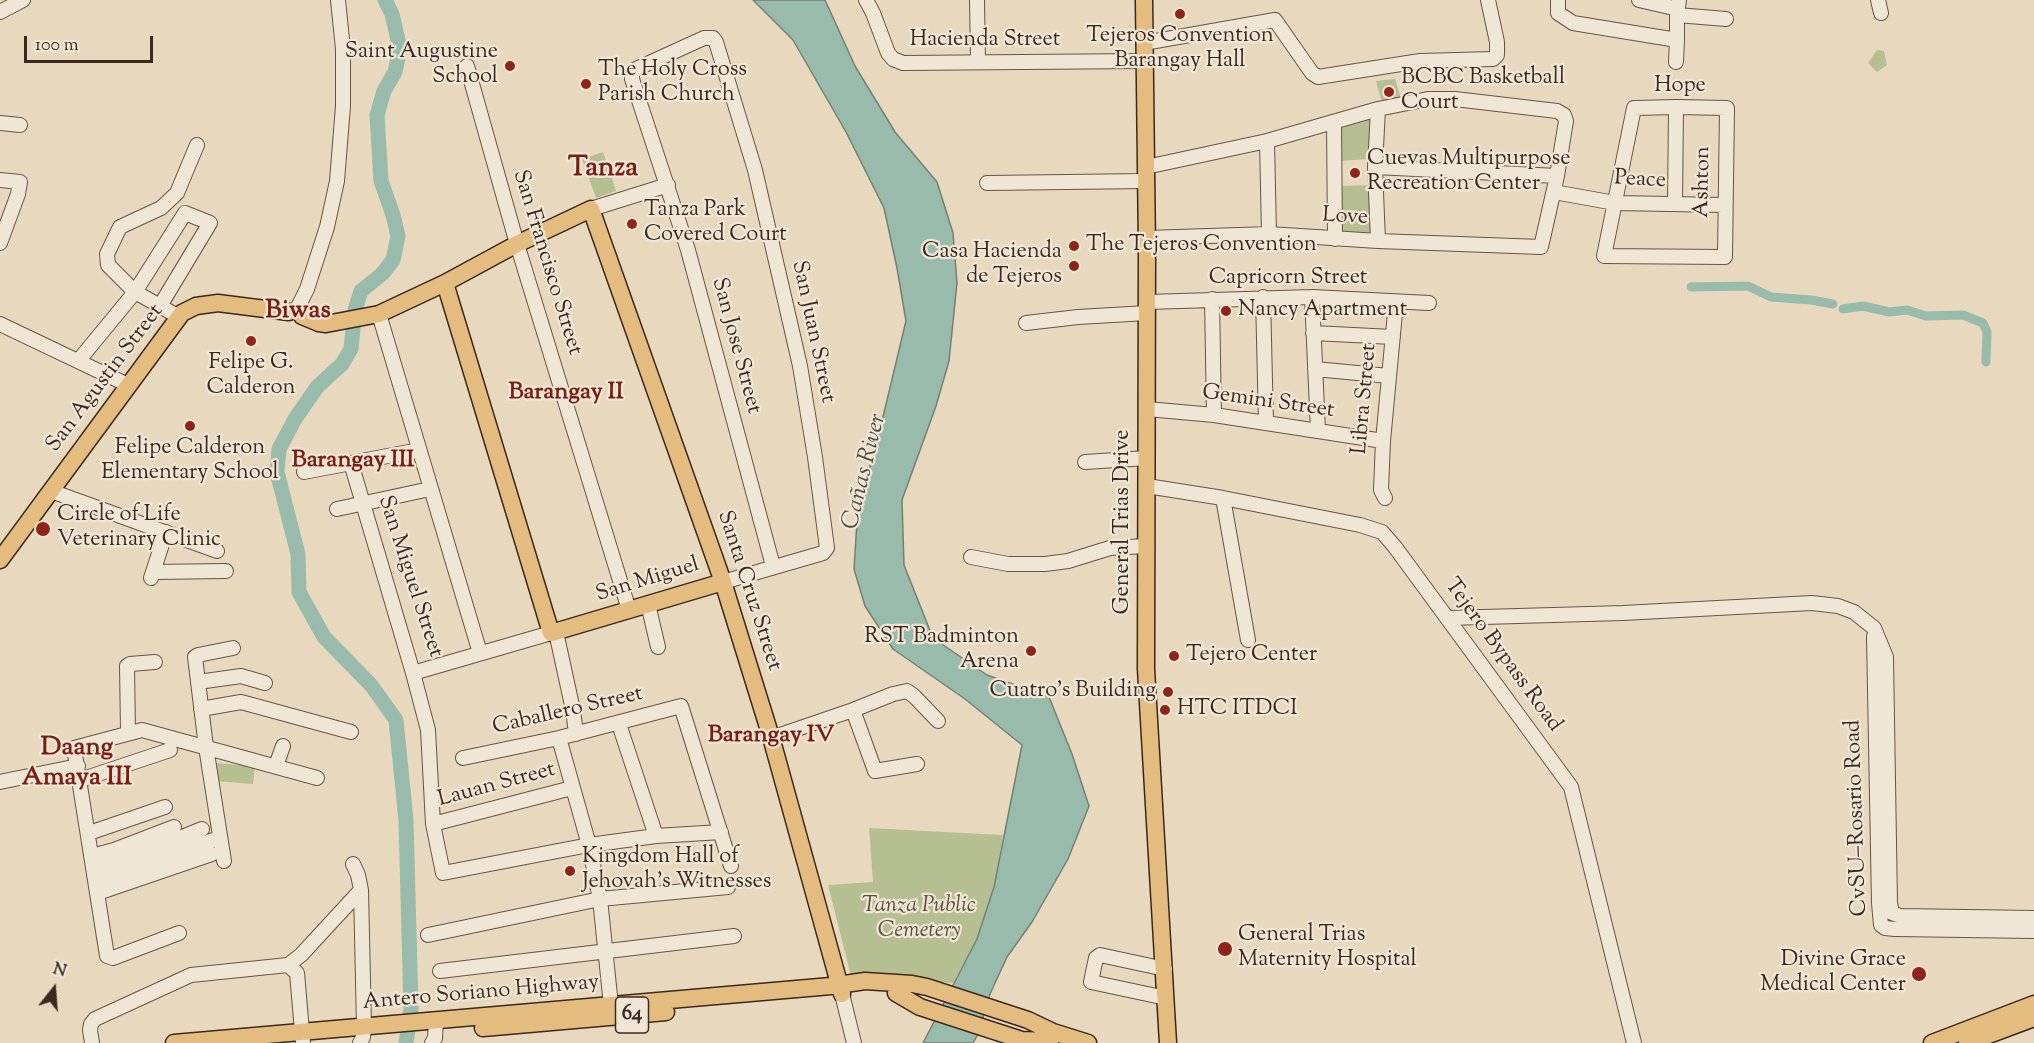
<!DOCTYPE html>
<meta charset="utf-8">
<style>
body{margin:0}
#map{position:relative;width:2034px;height:1043px;overflow:hidden;background:#e8d9be;font-family:"Sorts Mill Goudy",serif}
canvas{display:block}
.north{position:absolute;left:24px;top:959px;width:60px;height:60px;-webkit-text-stroke:4px #f0e6d5;paint-order:stroke;rotate:17deg;font-size:16px;font-weight:700;line-height:24px;text-align:center;color:#3b281e}
.north::after{content:'';display:block;margin:auto;width:21px;height:27px;background:#3b281e;clip-path:polygon(50% 0,100% 100%,50% 72%,0 100%)}
.scale{position:absolute;left:24px;top:36px;width:129px;height:27px;box-sizing:border-box;border:3px solid #3b281e;border-top:0;padding-left:8px;font-size:18px;line-height:21px;white-space:nowrap;color:#3b281e;-webkit-text-stroke:4px #f0e6d5;paint-order:stroke}
</style>
<div id="map">
<canvas width="2034" height="1043"></canvas>
<div class="north">N</div>
<div class="scale">100 m</div>
</div>
<script>
const context = document.querySelector('canvas').getContext('2d');
context.lineJoin = 'round';
function paint(path, color) { context.fillStyle = color; context.fill(path, 'evenodd'); }
const shape = rows => new Path2D(rows.map(r => 'M' + r).join(''));
function stroke(path, color, width, dash) { context.strokeStyle = color; context.lineWidth = width; context.lineCap = dash ? 'butt' : 'round'; context.setLineDash(dash || []); context.stroke(path); }
function drawText(font, color, halo, rows, align = 'center') {
  context.font = font + ' "Sorts Mill Goudy",serif'; context.lineWidth = 4.5; context.setLineDash([]); context.textBaseline = 'middle'; context.strokeStyle = halo; context.fillStyle = color; for (const [text, x, y, turn = 0] of rows) {
    context.save(); context.translate(x, y); context.rotate((+turn || 0) * Math.PI / 180); context.textAlign = isNaN(turn) ? turn : align; if (halo) context.strokeText(text, 0, 0); context.fillText(text, 0, 0); context.restore();
  }
}
const green = shape([
 [1877,50,1884,51,1887,65,1877,72,1868,63],
 [1395,79,1402,102,1383,106,1376,81],
 [1374,113,1370,159,1338,161,1339,124],
 [603,152,616,191,596,198,582,159],
 [1373,185,1374,233,1340,232,1339,186],
 [215,763,255,766,253,784,214,781],
 [869,828,1003,835,994,887,977,939,953,983,851,976,828,885,873,882]
]);
const water = shape([
 [753,0,825,0,855,66,895,132,937,182,953,233,957,283,949,361,936,406,902,500,904,565,933,638,987,675,1049,697,1072,754,1089,806,1068,859,1032,922,1007,957,990,994,978,1034,973,1043,923,1043,977,939,994,887,1022,745,965,699,893,649,865,606,854,569,858,506,876,446,906,321,897,268,884,208,846,132,793,40,753,0]
]);
const canal = shape([
 [1691,287,1748,286,1771,297,1811,300,1833,304],
 [1843,309,1863,306,1889,312,1907,310,1926,316,1963,315,1983,323,1987,332,1986,362]
]);
const river = shape([
 [385,0,392,14,400,49,395,72,384,91,377,115,381,181,393,215,398,236,393,260,382,274,361,291,355,310,351,349,342,364,317,387,295,419,279,449,277,472,298,554,299,592,324,637,371,685,396,720,406,820,411,1009,406,1043]
]);
const minor = shape([
 [866,0,873,13,888,53,893,59,903,63,1144,61],
 [977,0,978,62],
 [1558,0,1558,13,1573,23,1677,40,1677,15,1679,0],
 [1639,0,1678,9],
 [1878,0,1881,13],
 [0,12,23,0],
 [1677,15,1726,19],
 [1144,43,1275,20,1312,73,1318,77,1420,61,1493,59,1497,55,1497,42,1488,0],
 [1676,62,1677,40],
 [467,66,517,244,629,610],
 [1676,107,1727,108,1725,257,1604,256,1634,108,1676,107],
 [1378,109,1375,167,1378,241],
 [1334,122,1335,239],
 [0,123,20,125],
 [1267,141,1269,234],
 [1146,167,1267,141,1378,109,1428,99,1455,99,1557,111,1564,115,1566,121,1557,176,1541,247,1378,241,1269,234,1147,238],
 [1375,167,1557,176],
 [0,180,20,182,18,194,0,243],
 [987,183,1146,181],
 [1554,192,1615,203,1725,205],
 [1675,204,1676,107],
 [591,209,668,185],
 [1263,297,1266,423],
 [1312,297,1318,431],
 [1212,299,1214,415],
 [1147,302,1312,297,1429,303],
 [160,306,210,223,185,213,135,292,160,306,179,317],
 [298,307,307,289,327,227,337,181,343,106,343,49,338,0],
 [379,314,480,653],
 [1026,323,1078,317,1147,313],
 [0,324,128,385],
 [1313,333,1393,337],
 [79,360,135,292,108,265,107,254,120,227,161,208,177,193,197,145],
 [1315,369,1389,376],
 [1147,409,1214,415,1383,441],
 [419,450,351,463,413,673,551,633],
 [1085,462,1147,458],
 [304,472,351,463],
 [1147,486,1223,498,1360,525,1382,532,1395,547,1571,787,1634,1043],
 [51,491,217,551],
 [1223,498,1248,640],
 [1385,498,1381,490,1383,441,1396,302],
 [337,509,430,489],
 [971,557,1008,564,1045,564,1068,561,1110,548,1146,546],
 [153,572,226,571],
 [151,578,166,532],
 [723,582,823,553,827,548,815,457,800,366,755,170,716,42,713,38,704,38,636,69,632,73,632,79,688,250,773,566],
 [648,604,658,647],
 [1448,618,1623,613,1812,603,1838,606,1854,612,1874,628,1886,657,1890,903,1892,913,1900,916,2034,918],
 [556,632,573,710,576,734],
 [1874,636,1879,903,1881,925,1885,928,1895,929,2034,931],
 [413,673,428,730,433,824,443,873,589,845,656,836,721,832],
 [198,682,241,676,265,683],
 [201,709,241,702,351,732],
 [853,710,893,694,907,691,914,696,938,721],
 [619,724,656,836],
 [128,733,127,666,130,664,155,662],
 [559,738,589,845,600,899,612,1015],
 [771,738,853,710,875,771,917,764],
 [463,758,559,738,681,706,731,866],
 [276,766,283,746],
 [80,780,170,750],
 [0,782,78,766],
 [433,824,572,788],
 [89,833,165,807],
 [92,856,114,850,174,827],
 [224,861,206,747,195,657,198,655,233,648],
 [353,864,358,875,361,890,364,1027,363,1037,360,1043],
 [94,868,143,853,202,829],
 [97,882,213,840],
 [98,893,212,854],
 [179,933,113,958,107,956,74,748,142,730,317,778],
 [428,935,600,899,728,887],
 [288,965,297,973,303,1043],
 [1165,969,1100,955,1096,958,1091,982,1166,998],
 [440,971,734,936],
 [842,994,854,1043],
 [92,1043,90,1030,91,1024,95,1019,191,975,288,965,301,955,361,890],
 [432,1043,435,1038,436,1021]
]);
const major = shape([
 [1144,0,1147,250,1146,669,1168,1043],
 [445,283,551,633,723,582],
 [302,316,319,323,326,324,379,314,445,283,517,244,591,209,723,582,771,737,842,994],
 [0,560,182,313,196,306,218,303,289,312],
 [896,993,920,1007,1022,1040,1050,1041],
 [483,1028,666,1012],
 [174,1043,831,986,865,981,912,984,927,987,1028,1020,1053,1032,1088,1043],
 [1932,1043,2034,1004],
 [1967,1043,2034,1018]
]);
const markers = [
 [1180,14,6,"#8f2418"],
 [510,66,6,"#8f2418"],
 [586,84,6,"#8f2418"],
 [1389,92,6,"#8f2418"],
 [1355,173,6,"#8f2418"],
 [632,224,6,"#8f2418"],
 [1074,246,6,"#8f2418"],
 [1074,266,6,"#8f2418"],
 [1226,311,6,"#8f2418"],
 [251,341,6,"#8f2418"],
 [190,426,6,"#8f2418"],
 [43,529,8,"#8f2418"],
 [1031,651,6,"#8f2418"],
 [1174,656,6,"#8f2418"],
 [1168,692,6,"#8f2418"],
 [1165,710,6,"#8f2418"],
 [570,871,6,"#8f2418"],
 [1225,949,8,"#8f2418"],
 [1919,974,8,"#8f2418"]
];
const shields = [
 [632,1015,33]
];
const shieldNames = [
 ["64",632,1015]
];
const poiNames = [
 ["Tejeros Convention",1180,37,"center"],
 ["Barangay Hall",1180,62,"center"],
 ["Saint Augustine",498,53,"right"],
 ["School",498,78,"right"],
 ["The Holy Cross",598,71],
 ["Parish Church",598,96],
 ["BCBC Basketball",1401,79],
 ["Court",1401,104],
 ["Cuevas Multipurpose",1367,160],
 ["Recreation Center",1367,185],
 ["Tanza Park",644,211],
 ["Covered Court",644,236],
 ["The Tejeros Convention",1086,246],
 ["Casa Hacienda",1062,253,"right"],
 ["de Tejeros",1062,278,"right"],
 ["Nancy Apartment",1238,311],
 ["Felipe G.",251,364,"center"],
 ["Calderon",251,389,"center"],
 ["Felipe Calderon",190,449,"center"],
 ["Elementary School",190,474,"center"],
 ["Circle of Life",57,516],
 ["Veterinary Clinic",57,541],
 ["RST Badminton",1019,638,"right"],
 ["Arena",1019,663,"right"],
 ["Tejero Center",1186,656],
 ["Cuatro's Building",1156,692,"right"],
 ["HTC ITDCI",1177,710],
 ["Kingdom Hall of",582,858],
 ["Jehovah's Witnesses",582,883],
 ["General Trias",1238,936],
 ["Maternity Hospital",1238,961],
 ["Divine Grace",1906,961,"right"],
 ["Medical Center",1906,986,"right"]
];
const streetNames = [
 ["Hacienda Street",985,41],
 ["Hope",1680,87],
 ["Peace",1640,181,3],
 ["Ashton",1704,182,-89],
 ["Love",1345,218,3],
 ["San Francisco Street",546,263,73],
 ["Capricorn Street",1288,279],
 ["San Juan Street",812,332,78],
 ["San Jose Street",735,346,75],
 ["San Agustin Street",106,379,-53],
 ["Libra Street",1366,399,-85],
 ["Gemini Street",1268,403,8],
 ["General Trias Drive",1124,522,-90],
 ["San Miguel Street",409,577,72],
 ["San Miguel",648,581,-17],
 ["Santa Cruz Street",748,591,72],
 ["Tejero Bypass Road",1502,656,54],
 ["Caballero Street",568,712,-13],
 ["Lauan Street",497,786,-15],
 ["CvSU–Rosario Road",1858,818,-92],
 ["Antero Soriano Highway",481,994,-5]
];
const parkNames = [
 ["Tanza Public",919,907],
 ["Cemetery",919,932]
];
const neighbourhoodNames = [
 ["Barangay II",566,394],
 ["Barangay III",353,462],
 ["Barangay IV",771,737]
];
const waterNames = [
 ["Cañas River",866,472,-76]
];
const quarterNames = [
 ["Biwas",298,313],
 ["Daang",77,750],
 ["Amaya III",77,780]
];
const districtNames = [
 ["Tanza",603,170]
];
paint(green, '#b5bf92');
paint(water, '#98bbac');
stroke(water, '#738073', 1.5);
stroke(canal, '#98bbac', 9);
stroke(river, '#98bbac', 15);
stroke(minor, '#665446', 16);
stroke(major, '#3b281e', 19);
stroke(minor, '#f0e6d5', 14);
stroke(major, '#e4bc7f', 16);
for (const [x, y, r, color] of markers) { const dot = new Path2D(); dot.arc(x, y, r, 0, 2 * Math.PI); context.fillStyle = color; context.fill(dot); stroke(dot, '#f0e6d5', 2); }
for (const [x, y, w] of shields) { const box = new Path2D(); box.roundRect(x - w / 2, y - 18, w, 36, 4.5); context.fillStyle = '#f0e6d5'; context.fill(box); stroke(box, '#3b281e', 1.5); }
drawText('bold 21px', '#3b281e', null, shieldNames);
drawText('22px', '#3b281e', '#f0e6d5', poiNames, 'left');
drawText('22px', '#3b281e', '#f0e6d5', streetNames);
drawText('italic 22px', '#5a4e3b', '#f0e6d5', parkNames);
drawText('bold 24px', '#7a1f14', '#f0e6d5', neighbourhoodNames);
drawText('italic 24px', '#524d42', '#f0e6d5', waterNames);
drawText('bold 26px', '#7a1f14', '#f0e6d5', quarterNames);
drawText('bold 28px', '#7a1f14', '#f0e6d5', districtNames);
</script>
